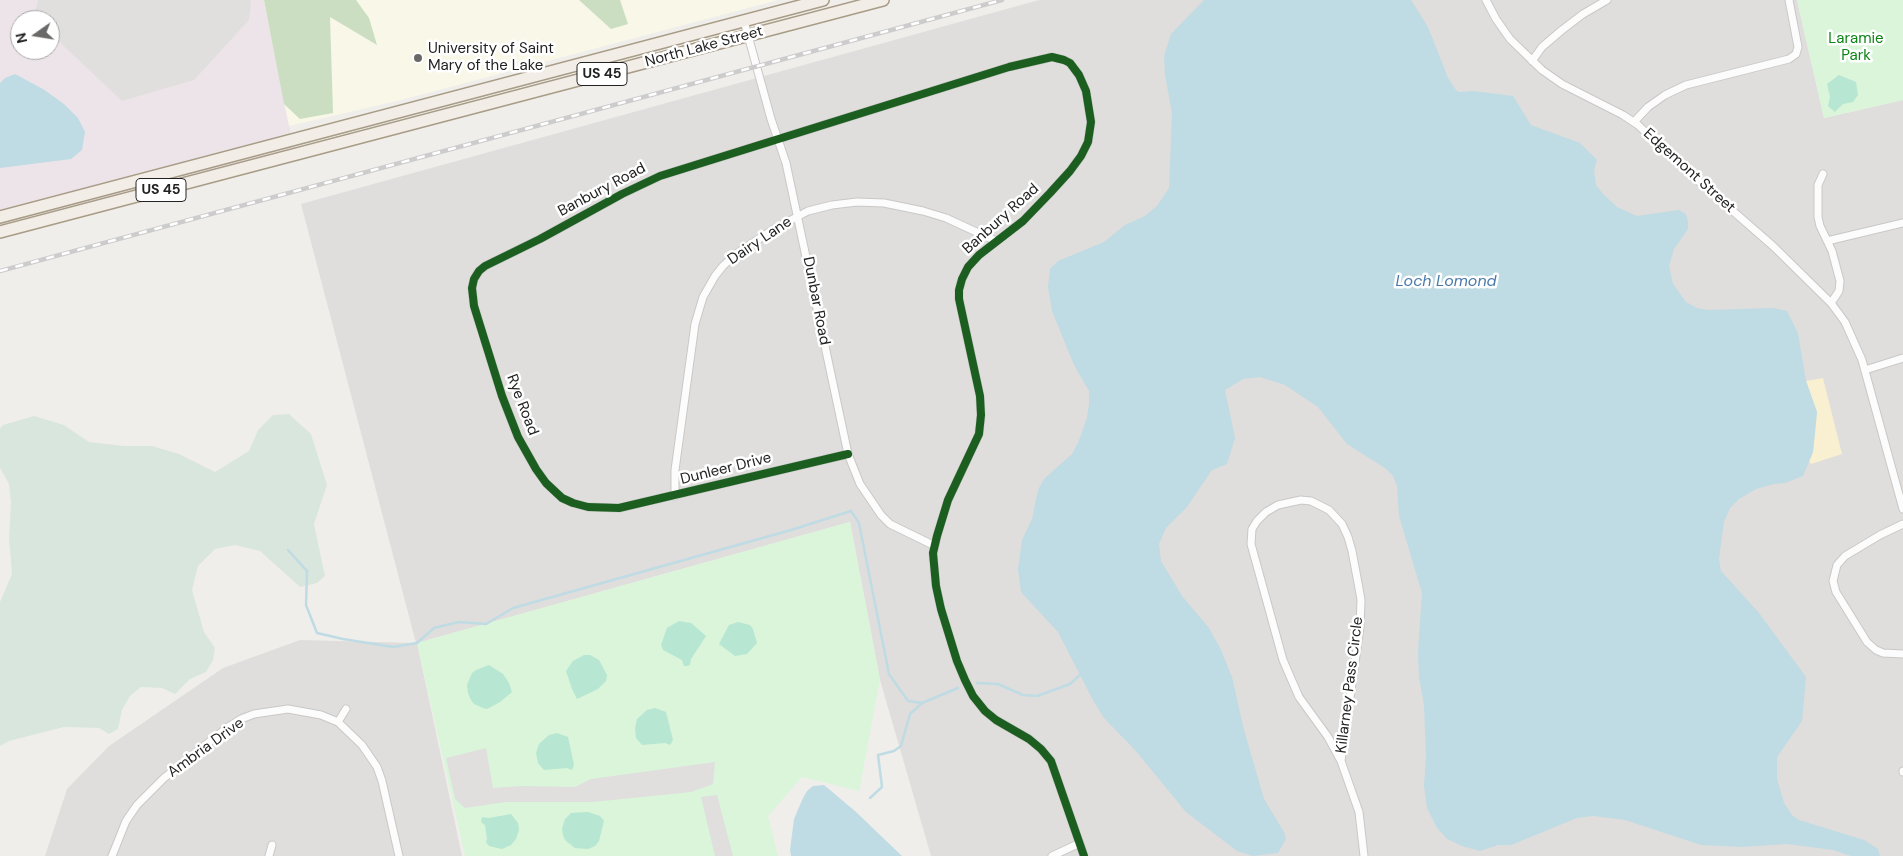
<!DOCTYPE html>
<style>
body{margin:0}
#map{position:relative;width:1903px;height:856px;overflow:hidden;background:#f0eeeb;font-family:"DM Sans",sans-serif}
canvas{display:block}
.north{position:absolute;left:10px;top:10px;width:50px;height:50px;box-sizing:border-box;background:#fff;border:1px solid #a7a7a7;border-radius:50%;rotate:257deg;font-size:14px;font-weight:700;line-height:20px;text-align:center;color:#222}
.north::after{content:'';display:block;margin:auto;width:18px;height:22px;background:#6a6968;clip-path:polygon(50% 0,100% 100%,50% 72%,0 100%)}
</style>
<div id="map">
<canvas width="1903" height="856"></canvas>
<div class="north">N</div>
</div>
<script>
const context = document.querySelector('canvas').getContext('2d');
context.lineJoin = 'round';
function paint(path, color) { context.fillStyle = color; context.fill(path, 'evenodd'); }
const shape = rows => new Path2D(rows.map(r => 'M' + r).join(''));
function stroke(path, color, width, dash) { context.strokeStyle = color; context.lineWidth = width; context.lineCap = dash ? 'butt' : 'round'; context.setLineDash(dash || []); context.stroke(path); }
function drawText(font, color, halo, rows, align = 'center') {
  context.font = font + ' "DM Sans",sans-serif'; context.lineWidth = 5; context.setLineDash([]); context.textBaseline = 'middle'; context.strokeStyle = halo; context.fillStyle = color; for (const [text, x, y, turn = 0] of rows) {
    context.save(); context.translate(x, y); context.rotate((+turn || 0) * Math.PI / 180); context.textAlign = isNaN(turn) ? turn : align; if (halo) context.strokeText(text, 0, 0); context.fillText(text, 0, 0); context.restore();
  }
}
const residential = shape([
 [1039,0,1797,0,1824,118,1903,100,1903,856,931,856,880,680,850,522,417,643,462,856,45,856,67,789,109,746,223,668,300,640,416,643,301,204]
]);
const industrial = shape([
 [0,0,264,0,284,104,295,150,0,228],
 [20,20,50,20,50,50,20,50]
]);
const education = shape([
 [264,0,778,0,401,100,289,126]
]);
const forest = shape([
 [264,0,356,0,369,18,377,45,330,17,333,113,300,119,284,104],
 [579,0,620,0,628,24,611,29]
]);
const wetland = shape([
 [289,414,311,434,327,485,314,524,325,576,317,583,300,587,260,551,235,545,215,549,198,566,192,590,204,632,215,648,213,660,206,672,190,679,175,694,162,688,141,687,130,696,122,710,118,729,109,734,99,728,64,727,9,741,0,746,0,602,12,574,9,538,11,502,9,484,0,468,0,428,3,425,34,416,64,425,89,442,124,446,152,446,179,454,215,472,249,451,258,430,273,415]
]);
const sand = shape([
 [1823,378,1842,454,1811,464,1809,461,1813,452,1817,412,1806,381]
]);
const park = shape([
 [1797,0,1903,0,1903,100,1824,118],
 [850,522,880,680,859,791,802,777,768,816,778,856,465,856,417,643]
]);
const pitch = shape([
 [1839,75,1856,82,1858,95,1853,102,1843,104,1835,112,1828,106,1830,97,1827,84],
 [679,621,691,623,706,636,691,659,690,665,687,666,684,666,682,660,663,650,661,645,667,628],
 [738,622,750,625,753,629,757,643,747,654,735,656,719,644,729,625],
 [584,655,590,655,599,660,607,675,606,681,598,689,577,699,572,689,566,671,573,661],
 [489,665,503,674,509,683,512,692,500,702,487,709,483,708,474,704,471,700,468,693,467,685,472,673,476,670],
 [655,708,666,712,673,740,670,745,665,743,642,745,636,738,635,728,637,719,647,710],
 [557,733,568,737,574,765,572,770,567,768,544,770,538,763,536,753,539,744,549,735],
 [588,812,600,816,604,821,599,841,595,846,588,849,575,848,565,840,563,835,562,829,565,819,571,813],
 [511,814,518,823,519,830,516,839,511,845,502,849,489,846,486,842,487,839,485,825,481,822,482,817,489,818]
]);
const parking = shape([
 [38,0,250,0,251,4,249,20,194,80,122,101,50,33,50,20,37,20,34,18],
 [486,748,493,788,522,786,575,787,591,779,715,762,713,784,691,792,593,802,506,802,465,808,455,799,446,758],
 [717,795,733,856,715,856,701,797]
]);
const water = shape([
 [1204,0,1411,0,1428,27,1448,78,1456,90,1459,92,1474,91,1513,96,1531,125,1580,143,1597,160,1594,170,1596,185,1603,194,1617,207,1637,216,1679,210,1686,214,1688,222,1688,229,1674,249,1669,266,1673,284,1686,302,1697,308,1708,310,1773,308,1787,311,1798,333,1806,381,1817,412,1813,452,1803,476,1785,483,1774,484,1756,489,1739,499,1730,508,1724,522,1719,559,1721,571,1759,613,1806,677,1802,721,1777,757,1777,779,1784,803,1792,815,1799,820,1864,840,1878,849,1880,856,1851,856,1833,850,1787,844,1742,847,1701,845,1625,820,1593,816,1577,818,1511,845,1498,845,1480,851,1462,846,1447,839,1437,828,1427,808,1424,786,1426,756,1424,705,1419,677,1418,651,1422,593,1399,516,1397,486,1393,476,1385,468,1347,444,1318,407,1285,385,1260,377,1243,379,1225,390,1235,438,1227,464,1212,470,1187,507,1166,528,1159,544,1161,561,1182,596,1209,628,1221,650,1232,677,1244,730,1264,799,1284,832,1286,839,1278,853,1253,856,1237,851,1186,812,1135,750,1104,718,1094,702,1058,632,1021,592,1018,569,1022,540,1032,519,1038,490,1044,479,1072,454,1078,443,1087,418,1089,404,1089,391,1074,365,1052,311,1048,287,1050,269,1058,261,1104,242,1125,225,1145,216,1157,206,1169,188,1172,113,1165,75,1164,56,1171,34],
 [15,74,43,89,64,104,78,118,85,132,82,150,71,159,0,168,0,83,5,78],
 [824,785,855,811,902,856,791,856,790,850,794,819,803,798,807,791,813,786]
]);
const stream = shape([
 [288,550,307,571,306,605,317,633,343,639,393,647,417,643,434,628,459,622,486,624,513,608,791,530,851,511,859,523,889,674,908,701,922,703],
 [977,683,998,684,1023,695,1037,696,1070,684,1081,674],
 [870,798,882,787,878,755,894,751,901,746,910,714,922,703,958,688]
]);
const minor = shape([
 [1486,0,1496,19,1510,39,1542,70,1562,84,1623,115,1638,125,1680,165,1773,246,1831,303,1845,322,1862,360,1903,509],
 [744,21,771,119,786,163,848,454,860,484,881,515,890,524,935,546],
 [1532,61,1542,47,1562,30,1583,14,1607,0],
 [1634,122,1648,107,1665,95,1686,85,1789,59,1796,54,1798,47,1789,0],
 [1823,174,1818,185,1818,217,1820,226,1832,251,1840,281,1839,291,1831,303],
 [1827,241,1903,223],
 [1865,370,1903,358],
 [848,454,619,508,588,507,573,503,562,498,546,483,536,469,518,437,502,396,474,306,472,288,474,279,479,271,485,266,540,239,622,194,660,176,1009,67,1052,57,1064,60,1070,63,1079,75,1086,91,1091,122,1088,142,1081,156,1070,171,1050,193,1023,221,979,255,968,267,962,279,959,290,959,299,980,396,981,415,979,434,948,500,937,536,933,553,936,586,941,609,957,661,965,680,973,696,985,711,996,720,1029,739,1041,749,1051,761,1084,856],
 [675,496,675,470,695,324,703,297,715,276,723,266,736,254,774,229,808,211,832,205,857,202,884,203,923,211,946,218,996,241],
 [1301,500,1311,501,1329,510,1342,524,1348,537,1352,551,1358,583,1361,600,1360,627,1341,761,1328,737,1299,697,1283,660,1251,544,1252,529,1257,521,1266,512,1278,505,1301,500],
 [1903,524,1880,535,1845,556,1837,565,1833,581,1836,592,1867,642,1876,650,1883,653,1903,654],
 [338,722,346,709],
 [1341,761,1359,812,1364,856],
 [1903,771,1903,772],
 [112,856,126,821,137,805,164,778,228,727,241,719,254,714,288,709,321,715,338,722,362,745,377,767,382,781,399,856],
 [269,856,272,845],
 [1052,856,1080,843]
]);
const primary = shape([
 [0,217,823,0],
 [0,232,883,0]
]);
const rail = shape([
 [0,271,1002,0]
]);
const cycleway = shape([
 [848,454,619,508,588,507,573,503,562,498,546,483,536,469,518,437,502,396,474,306,472,288,474,279,479,271,485,266,540,239,622,194,660,176,1009,67,1052,57,1064,60,1070,63,1079,75,1086,91,1091,122,1088,142,1081,156,1070,171,1050,193,1023,221,979,255,968,267,962,279,959,290,959,299,980,396,981,415,979,434,948,500,937,536,933,553,936,586,941,609,957,661,965,680,973,696,985,711,996,720,1029,739,1041,749,1051,761,1084,856]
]);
const markers = [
 [418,58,5,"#6a6968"]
];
const shields = [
 [602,74,50],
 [161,190,50]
];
const shieldNames = [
 ["US 45",602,74],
 ["US 45",161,190]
];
const parkNames = [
 ["Laramie",1856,39],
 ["Park",1856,56]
];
const streetNames = [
 ["North Lake Street",704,47,-15],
 ["Edgemont Street",1689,171,42],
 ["Banbury Road",602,190,-28],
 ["Banbury Road",1001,219,-42],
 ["Dairy Lane",760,241,-34],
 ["Dunbar Road",816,301,79],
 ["Rye Road",522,405,69],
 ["Dunleer Drive",726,469,-14],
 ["Killarney Pass Circle",1350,685,-83],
 ["Ambria Drive",206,748,-36]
];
const poiNames = [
 ["University of Saint",428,49],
 ["Mary of the Lake",428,66]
];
const waterNames = [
 ["Loch Lomond",1446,282]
];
paint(residential, '#dfdedc');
paint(industrial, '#ede4e9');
paint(education, '#f8f7e8');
paint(forest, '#cbdec1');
paint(wetland, '#d9e6de');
paint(sand, '#f8f0d0');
paint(park, '#daf5da');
paint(pitch, '#b7e6d2');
paint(parking, '#e0dfde');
paint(water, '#bfdbe3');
stroke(stream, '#bfdbe3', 2.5);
stroke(minor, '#c9c8c7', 9);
stroke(primary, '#a79c86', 14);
stroke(minor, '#fdfcfc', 7);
stroke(primary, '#f3ede7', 11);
stroke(rail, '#ccc', 4.5);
stroke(rail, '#fff', 2.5, [8]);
stroke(cycleway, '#1b5e20', 8);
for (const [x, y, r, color] of markers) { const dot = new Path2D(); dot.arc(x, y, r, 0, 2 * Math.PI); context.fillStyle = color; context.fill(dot); stroke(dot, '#fff', 2); }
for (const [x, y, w] of shields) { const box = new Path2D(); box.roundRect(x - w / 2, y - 11.5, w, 23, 4); context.fillStyle = '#fff'; context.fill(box); stroke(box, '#222', 1); }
drawText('bold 14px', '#222', null, shieldNames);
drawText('15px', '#0c8416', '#fff', parkNames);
drawText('15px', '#222', '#fff', streetNames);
drawText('15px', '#222', '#fff', poiNames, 'left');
drawText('italic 16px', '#4a7aab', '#fff', waterNames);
</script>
